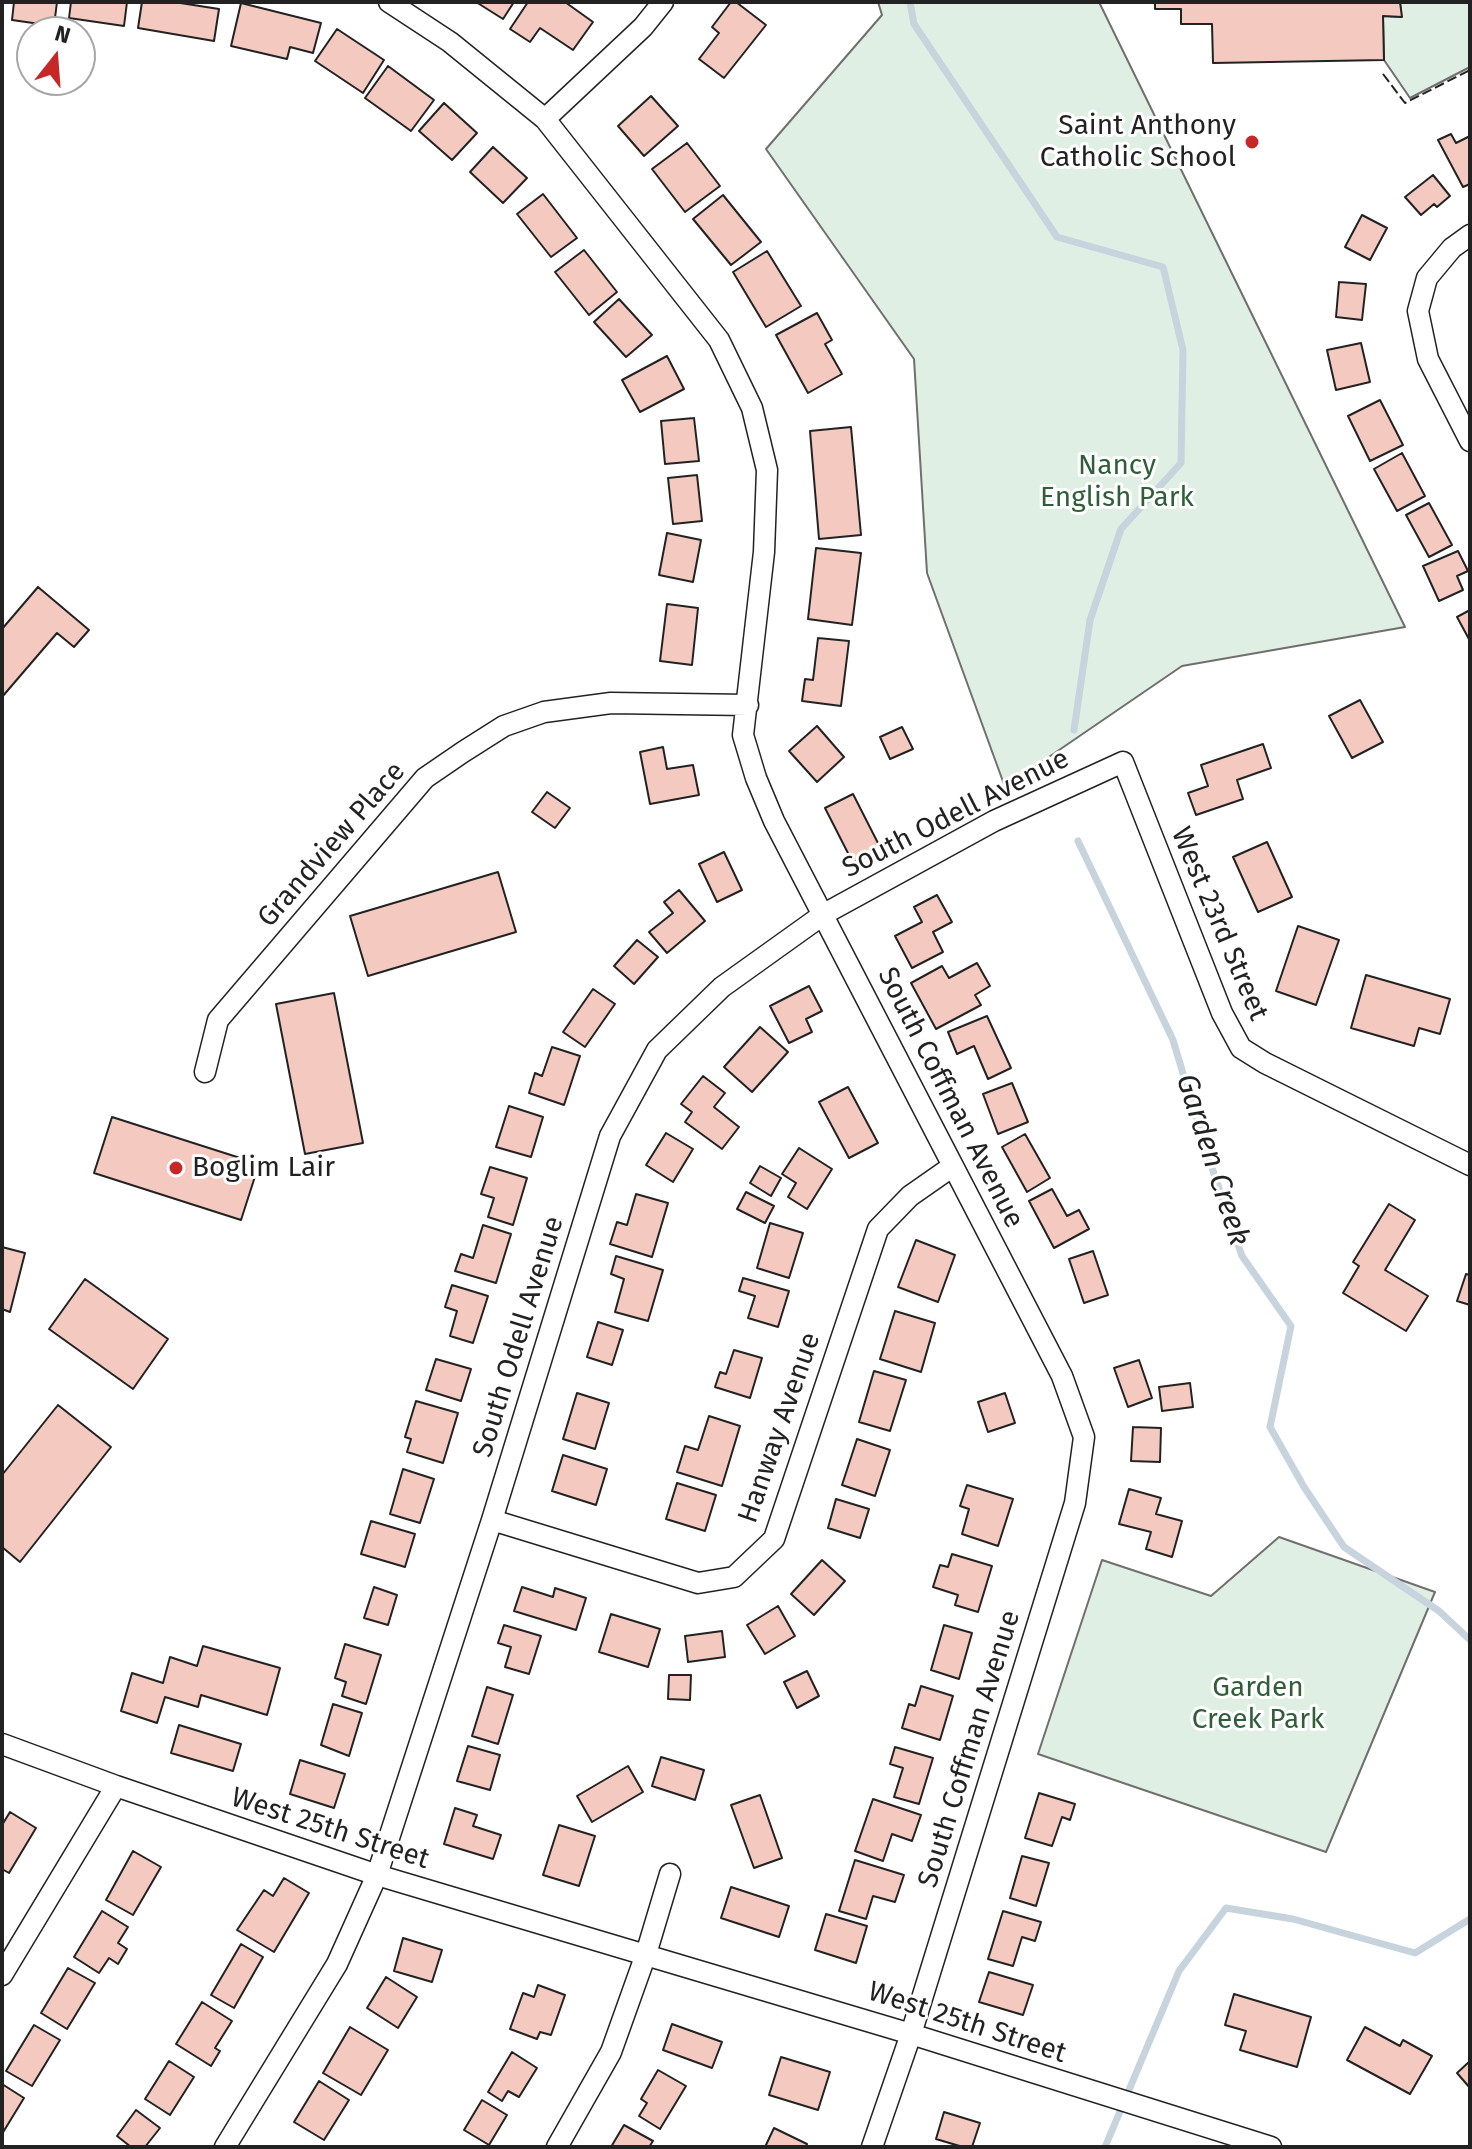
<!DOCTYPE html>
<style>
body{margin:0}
#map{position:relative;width:1472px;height:2149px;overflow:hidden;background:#fff;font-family:"Fira Sans",sans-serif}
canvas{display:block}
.frame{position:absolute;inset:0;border:4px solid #222;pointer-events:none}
.north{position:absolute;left:16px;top:16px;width:80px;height:80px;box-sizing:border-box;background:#fff;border:2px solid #a7a7a7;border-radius:50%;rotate:17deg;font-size:22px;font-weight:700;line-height:32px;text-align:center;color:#222}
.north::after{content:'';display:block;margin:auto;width:28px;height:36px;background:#c62828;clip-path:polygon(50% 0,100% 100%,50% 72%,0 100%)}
</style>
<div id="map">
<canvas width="1472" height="2149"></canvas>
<div class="frame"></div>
<div class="north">N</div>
</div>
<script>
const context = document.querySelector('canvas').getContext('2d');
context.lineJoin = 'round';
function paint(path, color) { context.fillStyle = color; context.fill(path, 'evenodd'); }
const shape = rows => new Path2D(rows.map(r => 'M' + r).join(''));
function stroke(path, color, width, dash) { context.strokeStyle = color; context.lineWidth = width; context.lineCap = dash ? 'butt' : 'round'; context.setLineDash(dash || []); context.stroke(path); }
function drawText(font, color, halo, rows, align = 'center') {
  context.font = font + ' "Fira Sans",sans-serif'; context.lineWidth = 6; context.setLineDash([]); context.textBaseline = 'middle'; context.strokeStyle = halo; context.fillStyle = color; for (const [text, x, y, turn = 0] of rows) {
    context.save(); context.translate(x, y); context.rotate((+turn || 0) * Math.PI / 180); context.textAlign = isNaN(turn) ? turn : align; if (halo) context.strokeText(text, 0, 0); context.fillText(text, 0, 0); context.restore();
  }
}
const green = shape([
 [878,2,1099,2,1405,627,1182,666,1005,787,927,573,914,359,766,149,882,15,878,2],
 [1400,2,1470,2,1470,67,1410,98,1384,60,1383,16,1401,17,1400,2],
 [1279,1537,1435,1592,1326,1852,1038,1754,1102,1560,1211,1596,1279,1537]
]);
const stream = shape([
 [910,2,914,24,1057,237,1163,267,1183,350,1181,463,1121,529,1090,620,1074,730],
 [1078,841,1173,1040,1205,1147,1242,1256,1291,1326,1270,1427,1304,1487,1344,1547,1439,1611,1470,1640],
 [1105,2147,1179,1971,1226,1908,1293,1919,1415,1953,1470,1919]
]);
const building = shape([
 [14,2,57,2,54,26,12,20,14,2],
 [71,2,127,2,124,26,69,18,71,2],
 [142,2,174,2,219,9,214,41,138,28,142,2],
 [476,2,514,2,503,19,476,2],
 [528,2,565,2,593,22,573,50,540,28,530,42,510,29,528,2],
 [731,2,736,2,766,25,724,78,699,59,719,33,712,27,731,2],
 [1155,2,1400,2,1402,17,1383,16,1384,60,1213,63,1212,24,1181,24,1181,9,1155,9,1155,2],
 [241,3,321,23,313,53,290,47,287,59,231,46,241,3],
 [337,29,384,60,363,93,315,61,337,29],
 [388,66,434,100,411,131,365,98,388,66],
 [651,96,678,126,644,156,618,126,651,96],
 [444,103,477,133,452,160,419,131,444,103],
 [1451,134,1456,143,1470,136,1470,184,1463,187,1438,140,1451,134],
 [687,143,720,186,685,212,652,169,687,143],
 [493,147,527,178,503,203,470,172,493,147],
 [1433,175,1450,196,1437,207,1434,204,1421,215,1405,197,1433,175],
 [543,194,577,238,551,257,517,214,543,194],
 [723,195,761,242,731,265,693,219,723,195],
 [1362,215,1387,228,1370,260,1345,247,1362,215],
 [584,250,617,292,589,315,555,272,584,250],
 [767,251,801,306,766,327,733,272,767,251],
 [1339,282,1366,284,1362,320,1336,317,1339,282],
 [619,299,652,335,626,357,594,322,619,299],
 [817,313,832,340,825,344,842,374,808,393,776,335,817,313],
 [1361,343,1370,382,1336,390,1327,350,1361,343],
 [667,356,684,389,640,412,622,380,667,356],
 [1380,400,1403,445,1370,461,1348,416,1380,400],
 [694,418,699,461,665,464,661,421,694,418],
 [851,427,861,535,819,539,810,431,851,427],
 [1402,453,1425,496,1397,511,1374,469,1402,453],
 [697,475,702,521,673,524,668,478,697,475],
 [1429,503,1452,545,1429,557,1406,515,1429,503],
 [667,533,701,540,693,582,659,575,667,533],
 [816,548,861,553,852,625,808,619,816,548],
 [1458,551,1468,571,1457,576,1463,590,1439,601,1423,566,1458,551],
 [38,587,89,630,74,647,57,633,2,697,2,629,38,587],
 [667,604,698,608,692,665,660,661,667,604],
 [1470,610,1470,641,1457,617,1470,610],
 [818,638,849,641,841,706,802,701,805,679,813,680,818,638],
 [1360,700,1383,742,1352,758,1329,716,1360,700],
 [817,726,844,757,817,782,789,751,817,726],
 [902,727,913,749,890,759,880,737,902,727],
 [1263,744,1271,768,1237,780,1243,799,1196,815,1188,793,1208,786,1201,765,1263,744],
 [663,747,667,769,693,765,699,795,650,804,640,752,663,747],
 [547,792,570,808,555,828,532,812,547,792],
 [853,794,881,849,853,863,825,808,853,794],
 [1267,842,1292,897,1258,912,1233,857,1267,842],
 [724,852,742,890,717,902,699,864,724,852],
 [498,872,516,932,368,976,350,916,498,872],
 [679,890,705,921,667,953,649,932,673,913,664,902,679,890],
 [937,895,952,922,933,932,943,952,912,968,895,936,922,922,914,907,937,895],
 [1298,926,1339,940,1316,1005,1276,991,1298,926],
 [637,940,658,957,634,984,614,966,637,940],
 [977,963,990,986,975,995,981,1005,936,1029,911,983,942,966,949,978,977,963],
 [1366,975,1450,999,1440,1034,1419,1028,1414,1046,1351,1028,1366,975],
 [809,986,822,1011,806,1019,812,1032,789,1043,770,1006,809,986],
 [593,989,615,1004,585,1047,563,1032,593,989],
 [334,993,363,1143,305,1154,276,1004,334,993],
 [987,1016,1011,1068,988,1079,974,1046,957,1054,948,1032,987,1016],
 [760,1027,788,1052,752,1092,724,1067,760,1027],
 [552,1047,580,1056,564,1105,529,1093,535,1073,542,1076,552,1047],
 [703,1076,725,1093,714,1107,739,1127,722,1149,685,1122,692,1112,681,1104,703,1076],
 [1012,1083,1028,1122,998,1134,983,1094,1012,1083],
 [848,1087,878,1143,849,1158,819,1102,848,1087],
 [509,1106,543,1117,531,1157,496,1147,509,1106],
 [112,1117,259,1164,241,1220,94,1173,112,1117],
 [666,1133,693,1149,673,1182,646,1165,666,1133],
 [1025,1134,1050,1178,1027,1192,1002,1147,1025,1134],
 [799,1148,832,1169,807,1209,788,1197,796,1183,782,1174,799,1148],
 [760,1166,781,1178,771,1196,750,1183,760,1166],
 [490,1167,527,1178,513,1225,488,1217,494,1198,481,1194,490,1167],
 [1052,1189,1067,1216,1079,1210,1089,1229,1054,1248,1029,1201,1052,1189],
 [746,1192,774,1206,765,1223,737,1209,746,1192],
 [636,1194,668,1203,652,1257,610,1244,617,1222,627,1225,636,1194],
 [1389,1204,1415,1220,1385,1270,1428,1296,1406,1331,1343,1293,1359,1266,1353,1262,1389,1204],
 [770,1223,803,1233,789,1278,757,1268,770,1223],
 [483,1225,511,1234,496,1283,455,1271,461,1254,473,1258,483,1225],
 [916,1240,955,1255,938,1302,898,1287,916,1240],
 [2,1247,25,1253,10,1312,2,1309,2,1247],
 [1093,1251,1108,1295,1084,1303,1069,1259,1093,1251],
 [616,1256,663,1270,648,1321,615,1312,624,1279,611,1274,616,1256],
 [1466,1274,1470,1275,1470,1305,1457,1301,1466,1274],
 [743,1278,789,1291,778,1327,748,1318,755,1296,739,1291,743,1278],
 [85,1279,168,1339,133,1389,49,1329,85,1279],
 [452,1285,488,1296,473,1343,450,1336,457,1311,445,1307,452,1285],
 [895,1311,935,1323,921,1372,880,1359,895,1311],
 [598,1322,623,1330,612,1365,587,1357,598,1322],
 [734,1350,762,1358,750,1398,715,1387,720,1372,726,1374,734,1350],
 [436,1359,471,1369,461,1401,426,1390,436,1359],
 [1139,1360,1152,1398,1128,1407,1114,1368,1139,1360],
 [874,1371,906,1380,890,1431,859,1422,874,1371],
 [1190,1383,1193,1407,1162,1411,1159,1387,1190,1383],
 [577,1393,609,1403,595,1449,563,1439,577,1393],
 [1005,1393,1015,1423,988,1432,978,1402,1005,1393],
 [416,1401,458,1413,443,1463,407,1452,411,1439,405,1437,416,1401],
 [58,1405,111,1447,20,1562,2,1547,2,1475,58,1405],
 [709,1416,740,1426,722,1486,677,1472,685,1446,698,1450,709,1416],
 [1133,1427,1161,1428,1160,1462,1131,1461,1133,1427],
 [857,1439,890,1450,875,1496,842,1485,857,1439],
 [563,1455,607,1469,596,1505,552,1491,563,1455],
 [403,1469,434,1479,420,1523,390,1514,403,1469],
 [677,1483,716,1495,705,1531,666,1519,677,1483],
 [967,1485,1013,1499,998,1546,962,1534,969,1509,960,1506,967,1485],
 [1129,1489,1161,1498,1156,1514,1182,1521,1172,1557,1146,1549,1151,1532,1119,1524,1129,1489],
 [836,1499,869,1509,860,1538,828,1528,836,1499],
 [371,1521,415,1534,405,1567,361,1554,371,1521],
 [952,1554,992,1566,978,1612,955,1605,958,1595,933,1587,940,1565,948,1567,952,1554],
 [822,1560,845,1581,814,1615,791,1594,822,1560],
 [374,1587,397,1595,388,1625,364,1618,374,1587],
 [522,1587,553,1597,555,1588,586,1598,576,1630,514,1611,522,1587],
 [778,1606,795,1636,765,1654,747,1625,778,1606],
 [611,1614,660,1629,648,1667,599,1652,611,1614],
 [504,1625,541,1636,529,1674,505,1667,511,1647,498,1643,504,1625],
 [944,1625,972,1633,959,1679,931,1670,944,1625],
 [722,1631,725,1657,688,1662,685,1636,722,1631],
 [345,1644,381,1655,366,1704,342,1696,346,1682,335,1678,345,1644],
 [203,1646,280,1668,267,1715,201,1695,198,1707,165,1697,157,1723,121,1711,132,1673,163,1683,170,1657,197,1666,203,1646],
 [807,1671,819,1696,797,1708,784,1682,807,1671],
 [669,1675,691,1675,690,1700,668,1699,669,1675],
 [921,1686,953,1696,940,1740,902,1728,909,1704,915,1706,921,1686],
 [487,1687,513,1695,498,1744,472,1736,487,1687],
 [333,1704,362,1713,349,1756,321,1745,333,1704],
 [179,1725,241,1744,233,1771,171,1753,179,1725],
 [468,1746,500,1755,490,1790,457,1781,468,1746],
 [895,1747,933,1758,919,1804,894,1797,903,1768,890,1764,895,1747],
 [661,1757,704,1770,695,1800,652,1786,661,1757],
 [300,1760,345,1774,334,1808,290,1794,300,1760],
 [628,1766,643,1792,592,1822,577,1796,628,1766],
 [1039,1793,1075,1804,1070,1820,1062,1817,1052,1846,1025,1838,1039,1793],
 [760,1795,782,1858,754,1868,731,1805,760,1795],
 [873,1799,921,1815,912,1841,892,1834,883,1861,855,1851,873,1799],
 [455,1808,477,1815,473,1826,501,1835,493,1859,444,1844,455,1808],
 [10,1812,36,1828,9,1873,2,1869,2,1825,10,1812],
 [559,1825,595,1836,579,1886,543,1875,559,1825],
 [133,1851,161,1867,133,1915,106,1900,133,1851],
 [1022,1856,1049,1863,1036,1906,1010,1898,1022,1856],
 [855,1860,904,1875,895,1902,873,1896,866,1919,839,1911,855,1860],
 [284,1878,309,1893,274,1952,237,1930,264,1890,273,1896,284,1878],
 [731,1887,789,1906,779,1937,721,1918,731,1887],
 [102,1911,128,1927,118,1943,127,1949,118,1964,109,1958,99,1973,74,1957,102,1911],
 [1003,1911,1041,1922,1035,1941,1022,1937,1013,1966,988,1959,1003,1911],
 [826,1914,867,1926,856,1963,815,1950,826,1914],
 [403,1938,442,1950,432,1982,394,1971,403,1938],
 [241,1944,263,1957,234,2008,211,1995,241,1944],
 [68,1968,95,1983,67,2029,41,2013,68,1968],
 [989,1972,1033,1985,1023,2015,979,2002,989,1972],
 [386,1977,417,1997,398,2028,367,2008,386,1977],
 [538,1985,565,1995,551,2035,540,2032,537,2039,510,2029,523,1993,534,1997,538,1985],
 [1234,1994,1311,2017,1297,2067,1240,2050,1246,2031,1225,2025,1234,1994],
 [202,2002,232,2021,215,2048,220,2051,211,2066,176,2044,202,2002],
 [672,2024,722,2042,712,2068,663,2050,672,2024],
 [34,2025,60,2040,32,2086,6,2071,34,2025],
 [350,2027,388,2050,361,2095,323,2073,350,2027],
 [1365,2027,1400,2046,1403,2040,1432,2056,1410,2094,1347,2060,1365,2027],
 [512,2052,537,2068,519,2097,508,2091,502,2101,488,2092,512,2052],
 [781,2057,830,2072,818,2110,769,2095,781,2057],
 [169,2061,194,2077,170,2115,145,2099,169,2061],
 [1470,2061,1470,2088,1457,2073,1470,2061],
 [658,2070,686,2086,660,2129,639,2116,647,2103,641,2099,658,2070],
 [319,2081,349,2100,324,2140,294,2122,319,2081],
 [2,2084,24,2098,2,2134,2,2084],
 [482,2100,507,2115,489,2145,464,2130,482,2100],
 [136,2110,160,2128,145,2147,131,2147,117,2136,136,2110],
 [944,2112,980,2123,972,2147,963,2147,936,2139,944,2112],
 [624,2125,653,2141,649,2147,611,2147,624,2125],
 [774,2128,807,2144,806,2147,765,2147,774,2128]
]);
const street = shape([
 [389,2,450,42,545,119,719,340,752,408,767,470,764,552,743,735,756,778,774,821,1062,1376,1084,1437,1075,1503,911,2034,872,2147],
 [545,119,643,27,663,2],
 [1470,235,1452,248,1427,278,1418,311,1428,359,1470,441],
 [205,1072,218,1020,425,778,463,752,504,726,544,712,611,703,748,705],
 [492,1520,698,1583,734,1577,774,1539,878,1229,910,1196,953,1166],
 [2,1744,116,1786,377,1875,911,2034,1271,2147],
 [2,1975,116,1786],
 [225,2147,337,1964,377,1875,492,1520,610,1136,657,1050,722,987,824,914,994,821,1123,762,1222,1013,1241,1048,1265,1063,1470,1165],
 [557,2147,611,2052,646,1954,670,1874]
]);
const fence = shape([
 [1383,74,1405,103,1470,70]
]);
const markers = [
 [1252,142,8,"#c62828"],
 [176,1168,8,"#c62828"]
];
const poiNames = [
 ["Saint Anthony",1236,126],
 ["Catholic School",1236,158],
 ["Boglim Lair",192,1168,"left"]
];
const parkNames = [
 ["Nancy",1117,466],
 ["English Park",1117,498],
 ["Garden",1258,1688],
 ["Creek Park",1258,1720]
];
const streetNames = [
 ["South Odell Avenue",956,814,-27],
 ["Grandview Place",332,845,-49],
 ["West 23rd Street",1219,924,67],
 ["South Coffman Avenue",950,1098,63],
 ["South Odell Avenue",519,1337,-73],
 ["Hanway Avenue",780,1428,-71],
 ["South Coffman Avenue",970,1749,-73],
 ["West 25th Street",330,1829,18],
 ["West 25th Street",967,2023,18]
];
const waterNames = [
 ["Garden Creek",1212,1160,72]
];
paint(green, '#e0efe3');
stroke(green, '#6f6f6f', 2);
stroke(stream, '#c7d3dd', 7);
paint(building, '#f3c9c0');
stroke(building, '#222', 2);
stroke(street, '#222', 23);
stroke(street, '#fff', 20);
stroke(fence, '#222', 2, [10, 4]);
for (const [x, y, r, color] of markers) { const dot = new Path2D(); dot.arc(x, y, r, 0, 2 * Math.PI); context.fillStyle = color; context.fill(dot); stroke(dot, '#fff', 3); }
drawText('28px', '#222', '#fff', poiNames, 'right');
drawText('28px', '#2f5e38', '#fff', parkNames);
drawText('28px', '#222', '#fff', streetNames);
drawText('italic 30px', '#222', '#fff', waterNames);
</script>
